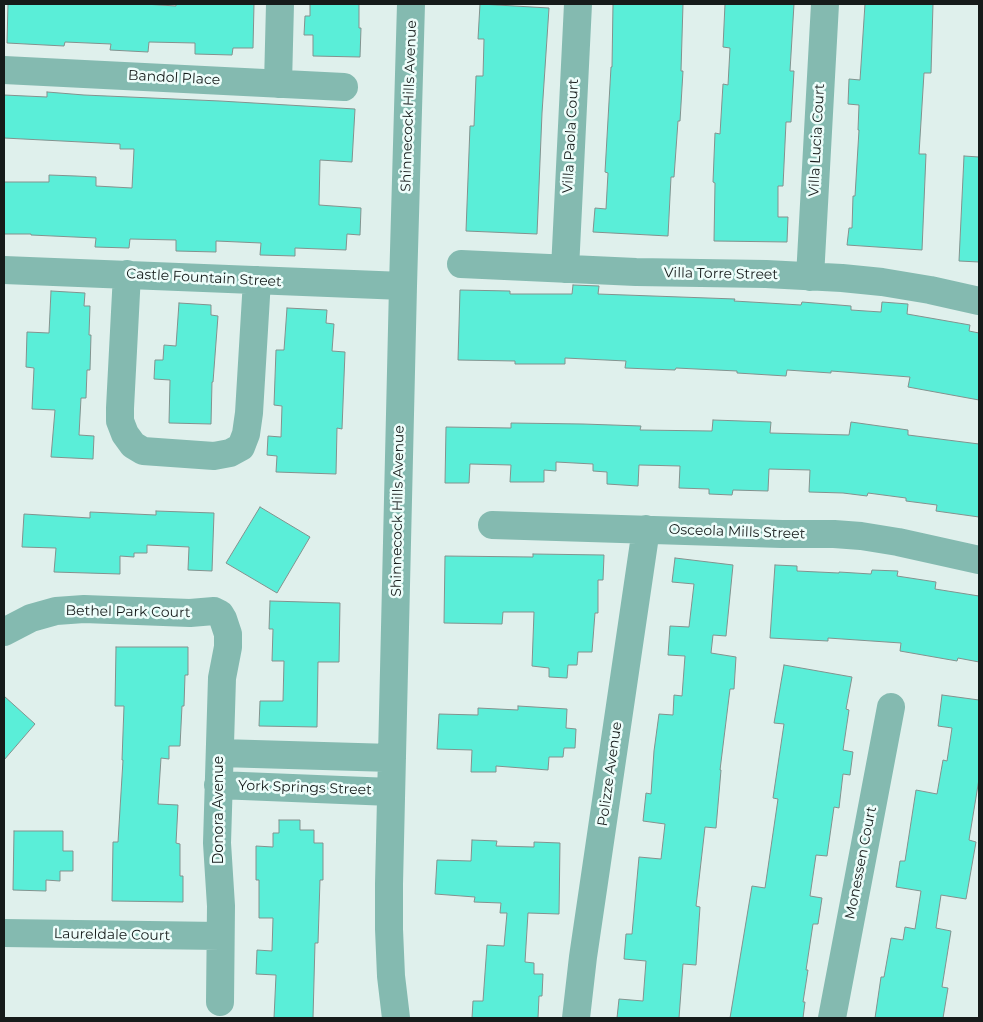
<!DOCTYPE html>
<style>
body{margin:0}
#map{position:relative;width:983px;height:1022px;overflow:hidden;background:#dff0ec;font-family:Montserrat,sans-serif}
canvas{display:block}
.frame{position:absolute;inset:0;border:5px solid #161b1a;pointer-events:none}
</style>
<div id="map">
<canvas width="983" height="1022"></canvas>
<div class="frame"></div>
</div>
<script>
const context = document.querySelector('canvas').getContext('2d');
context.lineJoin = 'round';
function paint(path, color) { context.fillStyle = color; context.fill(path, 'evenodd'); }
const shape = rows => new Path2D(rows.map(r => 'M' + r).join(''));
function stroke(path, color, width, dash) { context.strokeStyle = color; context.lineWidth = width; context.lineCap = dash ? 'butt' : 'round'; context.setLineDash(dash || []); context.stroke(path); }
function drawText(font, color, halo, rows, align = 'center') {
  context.font = font + ' Montserrat,sans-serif'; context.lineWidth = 5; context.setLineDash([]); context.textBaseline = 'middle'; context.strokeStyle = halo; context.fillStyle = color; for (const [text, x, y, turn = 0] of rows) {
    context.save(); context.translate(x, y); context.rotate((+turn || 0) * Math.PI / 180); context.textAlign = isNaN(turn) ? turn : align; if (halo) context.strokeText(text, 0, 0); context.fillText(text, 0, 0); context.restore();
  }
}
const building = shape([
 [8,4,144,4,176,6,176,4,254,4,253,48,233,48,232,55,195,54,195,43,149,42,148,52,110,50,111,44,65,42,64,46,7,43,8,4],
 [310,4,359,4,359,28,361,28,360,57,313,56,313,35,304,35,305,16,310,16,310,4],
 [480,4,549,8,542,113,537,234,466,231,470,126,474,126,476,76,483,76,484,39,478,39,480,4],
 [613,4,683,4,681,71,683,71,680,121,678,121,674,177,671,177,668,236,593,232,595,208,606,209,608,173,605,172,611,67,612,67,613,4],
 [725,4,794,4,790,71,794,71,791,122,786,122,783,186,778,186,778,217,788,217,787,242,714,241,715,183,713,182,715,133,720,134,723,84,728,85,730,48,723,47,725,4],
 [865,4,933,4,931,73,924,73,919,154,926,154,922,250,847,245,849,228,852,228,853,196,855,196,859,130,858,130,859,105,848,104,849,79,860,80,865,4],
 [47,92,84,95,220,101,355,109,352,162,320,160,319,205,361,208,360,235,347,234,346,250,295,248,295,256,260,255,261,243,216,241,216,252,176,251,176,240,130,239,129,248,95,247,96,238,31,235,31,234,4,234,4,182,49,182,49,175,76,176,96,177,96,186,132,188,134,149,120,149,120,144,4,138,4,95,47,97,47,92],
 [964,156,979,157,979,262,959,261,964,156],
 [573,285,599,286,598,294,735,299,734,301,801,305,802,302,851,306,851,310,881,312,882,302,908,304,907,314,970,325,969,331,979,333,979,400,908,387,910,377,831,371,831,373,787,370,786,376,737,373,737,371,676,368,675,370,625,368,626,361,565,358,565,364,515,364,515,361,458,360,460,290,510,291,510,294,572,294,573,285],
 [51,291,85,293,84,306,90,306,89,335,91,335,90,370,87,370,86,398,81,398,79,435,94,436,93,459,51,457,55,410,32,409,34,368,26,367,27,332,49,333,51,291],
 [179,303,211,305,211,315,218,316,213,382,212,382,211,424,169,423,170,380,154,379,155,360,163,360,164,345,176,346,179,303],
 [287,308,327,310,326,323,334,324,332,351,345,352,342,429,337,428,336,474,276,472,277,456,267,455,268,436,281,437,282,406,274,405,276,350,284,350,287,308],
 [713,420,771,422,770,433,849,435,851,422,908,430,908,435,979,444,979,517,936,511,937,505,906,501,906,498,868,493,867,496,843,493,809,492,810,470,769,469,768,491,733,490,732,495,709,494,709,489,679,488,680,466,639,465,638,486,607,484,607,472,593,471,593,464,556,462,556,471,544,470,544,482,510,482,511,465,470,464,469,483,445,483,446,427,511,428,511,423,583,424,641,426,640,430,712,431,713,420],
 [260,507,310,537,277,593,226,563,260,507],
 [156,511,214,513,212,571,188,570,189,547,147,545,147,553,134,553,134,557,120,556,120,574,54,572,56,548,22,547,24,514,90,518,90,512,156,515,156,511],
 [533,554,604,555,603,580,598,580,598,613,595,613,592,652,578,652,577,665,568,665,567,678,549,677,549,668,532,666,534,612,503,612,502,624,444,623,445,556,533,557,533,554],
 [675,558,733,565,726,636,713,635,711,653,736,657,734,689,730,689,720,770,721,770,716,828,705,827,696,906,700,907,696,965,683,964,679,1018,617,1018,619,999,643,1001,646,961,624,959,626,934,632,934,639,857,661,859,665,824,643,821,646,793,651,794,654,751,659,714,673,715,674,695,682,696,685,656,668,655,670,626,689,627,694,584,672,582,675,558],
 [775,565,797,566,797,571,839,573,839,572,871,574,872,570,898,571,897,576,936,582,935,589,979,596,979,662,958,658,957,661,900,651,901,643,828,638,828,641,770,638,775,565],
 [270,601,340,603,339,662,318,662,317,727,259,726,260,701,283,701,284,661,272,661,273,629,269,629,270,601],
 [116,647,188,647,188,675,185,675,184,706,182,706,180,746,169,746,169,759,161,758,158,804,178,805,176,843,180,844,180,876,183,876,183,902,112,901,113,842,118,842,123,760,122,760,124,706,115,706,116,647],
 [784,665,852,677,846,709,849,710,843,750,853,752,850,775,843,774,839,808,834,807,827,856,816,855,810,896,822,898,818,924,813,924,806,970,808,970,803,1002,805,1002,803,1018,730,1018,752,886,765,888,778,799,773,798,784,724,774,723,784,665],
 [942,695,979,700,979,779,969,840,976,842,966,899,941,895,936,928,951,931,942,987,948,988,943,1018,875,1018,881,977,884,977,891,938,903,940,905,927,915,929,921,891,896,887,900,861,905,861,916,790,937,794,943,760,947,761,952,728,938,726,942,695],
 [4,696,35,724,4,760,4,696],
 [518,706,567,709,566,728,576,729,575,748,564,748,563,757,549,757,548,770,496,766,496,772,471,772,472,750,437,749,439,714,478,715,478,708,518,710,518,706],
 [279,820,300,820,300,830,314,830,314,843,323,843,323,880,320,880,318,943,315,943,313,1018,274,1018,276,975,256,974,257,950,272,951,273,918,259,918,259,880,256,880,256,846,273,847,273,833,279,833,279,820],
 [14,831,63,831,63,851,73,851,73,871,60,871,60,881,46,880,46,891,13,890,14,831],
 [472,840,497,841,496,846,534,847,534,842,560,843,559,914,528,913,525,962,534,963,534,974,543,974,542,996,539,996,538,1018,472,1018,473,1001,483,1001,487,945,504,946,507,913,500,913,501,903,474,902,475,897,435,894,437,860,471,861,472,840]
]);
const minor = shape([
 [4,70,344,87],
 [278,84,280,4],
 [461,264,636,272,766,274,842,278,882,282,930,290,979,301],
 [565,269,578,4],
 [4,270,403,286],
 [127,274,120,408,120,421,125,434,133,445,143,451,214,456,230,453,241,447,246,434,249,413,257,280],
 [810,277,825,4],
 [492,525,782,534,834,534,861,536,898,542,979,560],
 [4,632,31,618,56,611,84,609,190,613,214,611,220,614,223,619,228,634,228,647,222,678,217,843,221,906,220,1002],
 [220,753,392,758],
 [218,785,391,792],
 [4,933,220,936],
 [396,1018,391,976,389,929,389,884,403,286,411,4],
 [576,1018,583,957,646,529],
 [832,1018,891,707]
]);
const streetNames = [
 ["Bandol Place",174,78,3],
 ["Shinnecock Hills Avenue",409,106,-88],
 ["Villa Paola Court",571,136,-87],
 ["Villa Lucia Court",817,140,-87],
 ["Villa Torre Street",721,274,1],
 ["Castle Fountain Street",204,278,3],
 ["Shinnecock Hills Avenue",398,511,-89],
 ["Osceola Mills Street",737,532,2],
 ["Bethel Park Court",128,612,1],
 ["Polizze Avenue",610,774,-82],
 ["York Springs Street",305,788,2],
 ["Donora Avenue",219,810,-90],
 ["Monessen Court",861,863,-79],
 ["Laureldale Court",112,935,1]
];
paint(building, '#5aeed8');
stroke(building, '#83928e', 1);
stroke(minor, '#84bab0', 28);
drawText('14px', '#161b1a', '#edfdfa', streetNames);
</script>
